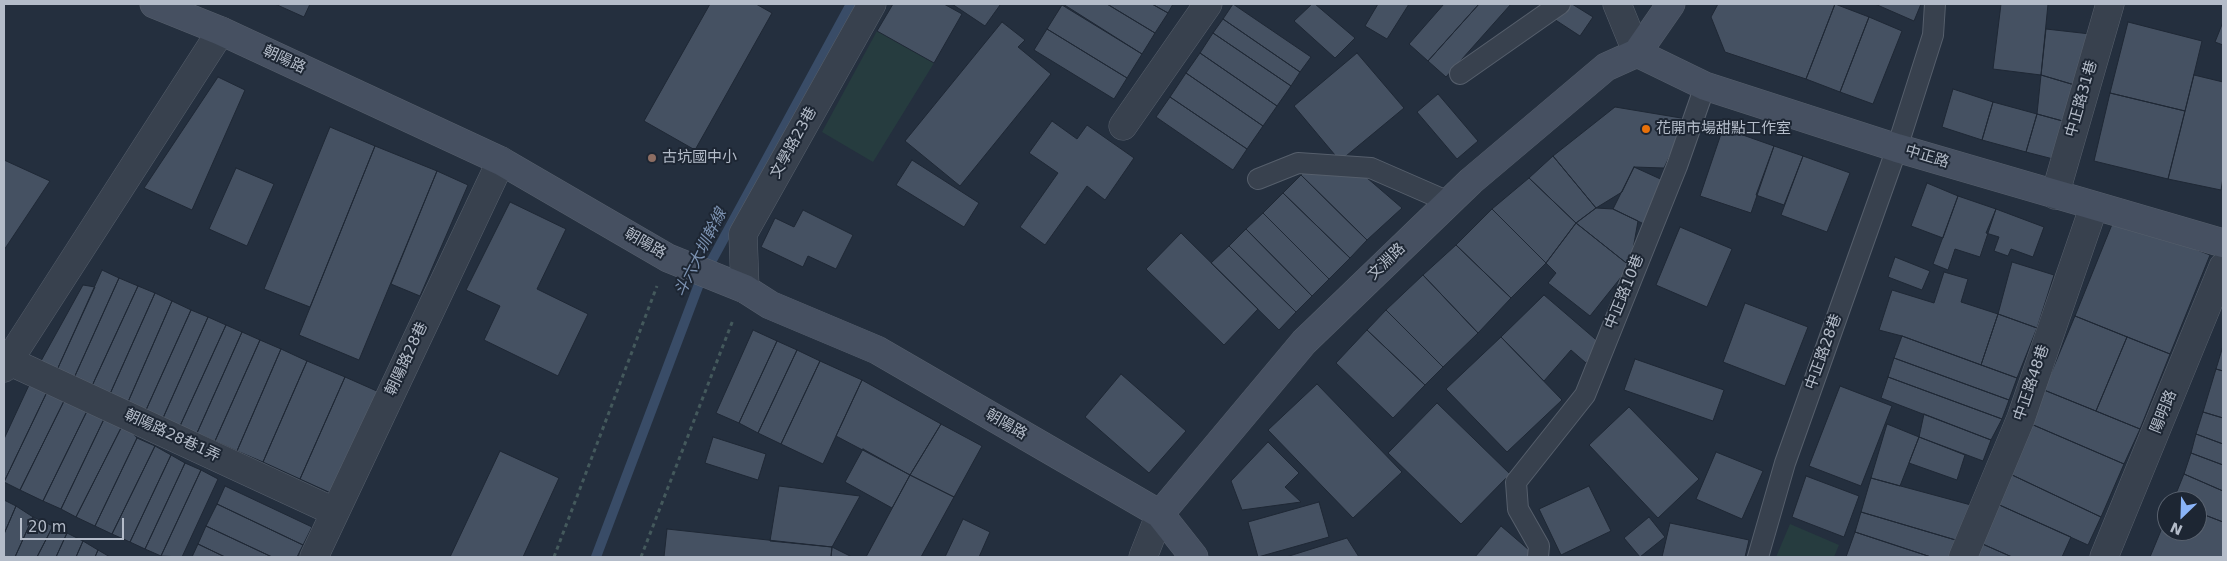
<!DOCTYPE html>
<meta charset="utf-8">
<style>
body{margin:0}
#map{position:relative;width:2227px;height:561px;overflow:hidden;background:#242f3e;font-family:"DejaVu Sans",sans-serif}
canvas{display:block}
.frame{position:absolute;inset:0;border:5px solid #b4bcc9;pointer-events:none}
.north{position:absolute;left:2157px;top:491px;width:50px;height:50px;box-sizing:border-box;background:#1d2633;border:1px solid #59626f;border-radius:50%;rotate:204deg;font-size:14px;font-weight:700;line-height:20px;text-align:center;color:#b4bcc9}
.north::after{content:'';display:block;margin:auto;width:18px;height:22px;background:#8ab4f8;clip-path:polygon(50% 0,100% 100%,50% 72%,0 100%)}
.scale{position:absolute;left:20px;top:518px;width:104px;height:22px;box-sizing:border-box;border:2px solid #b4bcc9;border-top:0;padding-left:6px;font-size:15px;line-height:18px;white-space:nowrap;color:#b4bcc9;-webkit-text-stroke:4px #1d2633;paint-order:stroke}
</style>
<div id="map">
<canvas width="2227" height="561"></canvas>
<div class="frame"></div>
<div class="north">N</div>
<div class="scale">20 m</div>
</div>
<script>
const context = document.querySelector('canvas').getContext('2d');
context.lineJoin = 'round';
function paint(path, color) { context.fillStyle = color; context.fill(path, 'evenodd'); }
const shape = rows => new Path2D(rows.map(r => 'M' + r).join(''));
function stroke(path, color, width, dash) { context.strokeStyle = color; context.lineWidth = width; context.lineCap = dash ? 'butt' : 'round'; context.setLineDash(dash || []); context.stroke(path); }
function drawText(font, color, halo, rows, align = 'center') {
  context.font = font + ' "DejaVu Sans","Noto Sans TC",sans-serif'; context.lineWidth = 4; context.setLineDash([]); context.textBaseline = 'middle'; context.strokeStyle = halo; context.fillStyle = color; for (const [text, x, y, turn = 0] of rows) {
    context.save(); context.translate(x, y); context.rotate((+turn || 0) * Math.PI / 180); context.textAlign = isNaN(turn) ? turn : align; if (halo) context.strokeText(text, 0, 0); context.fillText(text, 0, 0); context.restore();
  }
}
const green = shape([
 [877,31,934,63,873,162,822,132],
 [1790,524,1839,545,1834,557,1776,557]
]);
const stream = shape([
 [596,557,699,284,851,4]
]);
const building = shape([
 [275,4,310,4,304,17,275,4],
 [710,4,756,4,772,13,695,150,644,121,710,4],
 [893,4,944,4,962,14,934,63,877,31,893,4],
 [952,4,998,4,1000,5,985,26,952,4],
 [1063,4,1107,4,1155,33,1142,54,1063,4],
 [1107,4,1152,4,1168,13,1155,33,1107,4],
 [1152,4,1173,4,1168,13,1152,4],
 [1233,4,1311,57,1300,72,1223,19,1233,4],
 [1312,4,1315,4,1355,38,1335,58,1294,21,1312,4],
 [1378,4,1409,4,1387,39,1365,26,1378,4],
 [1444,4,1479,4,1428,61,1409,44,1444,4],
 [1479,4,1511,4,1446,77,1428,61,1479,4],
 [1572,4,1593,17,1580,36,1554,19,1572,4],
 [1718,4,1835,4,1806,79,1725,52,1711,17,1718,4],
 [1835,4,1869,17,1840,92,1806,79,1835,4],
 [1875,4,1921,4,1914,21,1875,4],
 [2001,4,2048,4,2041,75,1993,69,2001,4],
 [1062,5,1142,54,1127,78,1047,29,1062,5],
 [1869,17,1902,31,1873,104,1840,92,1869,17],
 [1223,19,1300,72,1291,86,1213,33,1223,19],
 [1002,22,1025,40,1018,47,1051,74,960,186,905,141,1002,22],
 [2128,22,2202,41,2185,111,2110,93,2128,22],
 [2223,22,2223,45,2215,42,2223,22],
 [1047,29,1127,78,1114,99,1034,50,1047,29],
 [2046,29,2099,35,2078,86,2041,75,2046,29],
 [1213,33,1291,86,1277,106,1200,53,1213,33],
 [1200,53,1277,106,1263,126,1186,73,1200,53],
 [1357,53,1404,108,1340,161,1294,106,1357,53],
 [1186,73,1263,126,1247,149,1170,97,1186,73],
 [2041,75,2078,86,2070,123,2037,114,2041,75],
 [2194,75,2223,82,2223,178,2221,190,2168,179,2194,75],
 [218,77,245,90,192,210,144,188,218,77],
 [1953,89,1993,102,1982,140,1942,127,1953,89],
 [2110,93,2185,111,2168,179,2094,161,2110,93],
 [1438,94,1478,141,1457,159,1417,112,1438,94],
 [1170,97,1247,149,1233,170,1156,117,1170,97],
 [1993,102,2037,114,2026,152,1982,140,1993,102],
 [1615,107,1687,119,1664,168,1634,167,1622,192,1596,208,1553,156,1615,107],
 [2037,114,2070,123,2061,161,2026,152,2037,114],
 [1052,121,1077,139,1087,125,1134,158,1105,200,1087,186,1045,245,1020,227,1058,173,1029,153,1052,121],
 [330,127,375,146,310,307,264,289,330,127],
 [1723,128,1774,146,1751,213,1700,196,1723,128],
 [375,146,437,171,359,360,299,335,375,146],
 [1774,146,1803,156,1784,205,1756,195,1774,146],
 [1553,156,1596,208,1576,223,1529,178,1553,156],
 [1803,156,1850,173,1827,232,1781,215,1803,156],
 [4,160,50,181,4,250,4,160],
 [912,160,979,203,964,227,896,185,912,160],
 [1634,167,1667,182,1646,225,1613,209,1634,167],
 [236,168,274,184,247,246,209,229,236,168],
 [1306,170,1359,171,1402,208,1367,240,1301,175,1306,170],
 [437,171,468,185,420,296,391,284,437,171],
 [1301,175,1367,240,1350,258,1283,193,1301,175],
 [1529,178,1576,223,1546,263,1492,209,1529,178],
 [1927,183,1958,196,1943,238,1911,226,1927,183],
 [1283,193,1350,258,1329,279,1263,213,1283,193],
 [1958,196,1996,209,1980,257,1955,249,1948,270,1933,264,1958,196],
 [510,202,566,229,537,289,588,314,558,376,484,340,500,306,466,290,510,202],
 [1596,208,1613,209,1638,221,1630,266,1576,223,1596,208],
 [1492,209,1546,263,1511,298,1456,245,1492,209],
 [1996,209,2044,227,2033,257,2011,249,2008,256,1994,251,1999,237,1986,233,1996,209],
 [803,210,853,235,836,269,808,256,803,267,761,247,775,218,794,227,803,210],
 [1263,213,1329,279,1312,296,1246,229,1263,213],
 [2115,217,2210,255,2170,354,2075,316,2115,217],
 [1576,223,1630,266,1590,316,1548,283,1556,273,1546,263,1576,223],
 [1680,227,1732,249,1707,307,1656,285,1680,227],
 [1246,229,1312,296,1296,312,1229,246,1246,229],
 [1181,233,1258,309,1224,345,1146,269,1181,233],
 [1456,245,1511,298,1478,333,1423,275,1456,245],
 [1229,246,1296,312,1279,330,1211,263,1229,246],
 [1895,257,1930,271,1922,290,1888,277,1895,257],
 [2012,262,2054,275,2037,328,1998,314,2012,262],
 [102,270,119,278,74,378,57,370,102,270],
 [1944,272,1968,279,1961,302,1998,314,1981,365,1902,336,1879,330,1892,290,1934,303,1944,272],
 [1423,275,1478,333,1443,367,1386,310,1423,275],
 [119,278,138,286,92,386,74,378,119,278],
 [83,285,95,287,57,370,41,361,83,285],
 [138,286,155,293,110,394,92,386,138,286],
 [155,293,172,301,128,402,110,394,155,293],
 [1544,295,1601,344,1586,363,1571,350,1544,381,1501,337,1544,295],
 [172,301,191,310,146,410,128,402,172,301],
 [1745,303,1808,327,1785,386,1723,362,1745,303],
 [191,310,208,317,163,418,146,410,191,310],
 [1386,310,1443,367,1425,385,1367,330,1386,310],
 [1998,314,2037,328,2017,378,1981,365,1998,314],
 [2075,316,2127,337,2096,411,2044,390,2075,316],
 [208,317,226,325,180,426,163,418,208,317],
 [226,325,242,332,197,433,180,426,226,325],
 [753,330,777,341,739,423,716,413,753,330],
 [1367,330,1425,385,1393,418,1336,363,1367,330],
 [242,332,260,340,215,441,197,433,242,332],
 [1902,336,2017,378,2009,400,1894,358,1902,336],
 [1501,337,1562,400,1507,452,1446,389,1501,337],
 [2127,337,2170,354,2140,429,2096,411,2127,337],
 [260,340,281,349,237,451,215,441,260,340],
 [777,341,797,350,758,433,739,423,777,341],
 [2223,346,2223,371,2216,369,2223,346],
 [281,349,307,361,263,462,237,451,281,349],
 [797,350,820,361,781,444,758,433,797,350],
 [1894,358,2009,400,2002,419,1888,377,1894,358],
 [1635,359,1724,390,1713,421,1624,390,1635,359],
 [307,361,345,377,300,479,263,462,307,361],
 [820,361,862,380,823,464,781,444,820,361],
 [2216,369,2223,371,2223,418,2203,412,2216,369],
 [1121,374,1186,431,1149,473,1085,417,1121,374],
 [345,377,379,392,333,494,300,479,345,377],
 [1888,377,2002,419,1991,440,1881,398,1888,377],
 [862,380,941,424,910,475,836,436,862,380],
 [30,383,47,392,4,482,4,439,30,383],
 [1317,384,1402,472,1353,518,1268,430,1317,384],
 [1840,386,1892,406,1861,486,1809,466,1840,386],
 [2044,390,2140,429,2124,464,2031,424,2044,390],
 [47,392,65,399,20,490,4,482,47,392],
 [65,399,87,411,43,501,20,490,65,399],
 [1437,403,1510,474,1461,524,1388,453,1437,403],
 [1629,407,1699,479,1658,518,1589,445,1629,407],
 [87,411,104,419,61,509,43,501,87,411],
 [2203,412,2223,418,2223,444,2196,434,2203,412],
 [1924,414,1991,440,1983,461,1919,437,1924,414],
 [104,419,122,426,76,517,61,509,104,419],
 [941,424,982,446,954,497,910,475,941,424],
 [1887,424,1919,437,1900,486,1871,478,1887,424],
 [2031,424,2124,464,2101,517,2010,474,2031,424],
 [122,426,132,432,137,438,95,526,76,517,122,426],
 [2196,434,2223,444,2223,465,2191,453,2196,434],
 [713,437,766,454,758,480,705,463,713,437],
 [1919,437,1965,455,1957,480,1909,463,1919,437],
 [137,438,155,446,112,534,95,526,137,438],
 [1268,442,1299,473,1285,487,1301,502,1242,510,1231,481,1268,442],
 [155,446,171,455,130,542,112,534,155,446],
 [863,449,910,475,892,508,845,482,863,449],
 [500,451,559,478,523,557,450,557,500,451],
 [1716,452,1763,471,1742,519,1696,499,1716,452],
 [2191,453,2223,465,2223,491,2184,474,2191,453],
 [171,455,185,463,145,549,130,542,171,455],
 [185,463,201,470,161,556,145,549,185,463],
 [201,470,218,479,182,557,161,556,201,470],
 [2010,474,2101,517,2088,545,1995,503,2010,474],
 [2184,474,2223,491,2223,522,2197,512,2197,501,2173,501,2184,474],
 [910,475,954,497,921,557,866,557,910,475],
 [1806,476,1859,496,1844,537,1792,517,1806,476],
 [1871,478,1971,505,1959,541,1861,512,1871,478],
 [225,486,312,527,303,545,217,504,225,486],
 [779,486,860,496,832,547,770,541,779,486],
 [1589,486,1611,531,1561,555,1539,509,1589,486],
 [4,500,16,506,4,534,4,500],
 [1319,502,1329,537,1258,557,1248,522,1319,502],
 [1995,503,2071,537,2062,557,2012,557,1978,542,1995,503],
 [217,504,303,545,297,557,272,557,206,526,217,504],
 [16,506,33,517,15,557,4,557,4,534,16,506],
 [1861,512,1959,541,1951,557,1931,557,1855,532,1861,512],
 [2197,512,2223,522,2223,557,2150,557,2167,516,2167,531,2197,531,2197,512],
 [33,517,53,526,37,557,15,557,33,517],
 [1649,517,1665,537,1640,557,1624,538,1649,517],
 [963,519,990,532,979,557,945,557,963,519],
 [1670,523,1749,540,1745,557,1662,557,1670,523],
 [53,526,67,533,56,557,37,557,53,526],
 [206,526,272,557,225,557,198,544,206,526],
 [1501,526,1536,556,1535,557,1475,557,1501,526],
 [667,529,832,547,831,557,664,557,667,529],
 [1855,532,1931,557,1846,557,1855,532],
 [67,533,83,541,76,557,56,557,67,533],
 [1347,538,1359,557,1286,557,1347,538],
 [83,541,98,550,95,557,76,557,83,541],
 [1978,542,2012,557,1972,557,1978,542],
 [198,544,225,557,192,557,198,544],
 [832,547,852,557,831,557,832,547],
 [98,550,110,557,95,557,98,550]
]);
const path = shape([
 [554,557,657,286],
 [641,557,733,320]
]);
const lane = shape([
 [1460,74,1560,4],
 [1258,179,1298,163,1371,168,1449,202],
 [1538,557,1539,546,1518,509,1516,482,1585,395,1677,166,1705,86],
 [1758,557,1785,463,1897,148,1933,35,1935,4]
]);
const street = shape([
 [1617,4,1637,53],
 [1123,126,1208,4],
 [2055,195,2110,4],
 [745,289,743,234,872,4],
 [9,361,335,512],
 [4,368,221,31],
 [314,557,501,161],
 [1143,557,1160,514],
 [1963,557,2021,418,2094,206],
 [2104,557,2223,267]
]);
const secondary = shape([
 [154,4,221,31,501,161,668,258,745,289,770,305,877,350,1160,514,1194,557],
 [1637,53,1705,86,1897,148,2223,243],
 [1160,514,1304,342,1471,181,1606,67,1637,53,1671,4]
]);
const markers = [
 [1646,129,5,"#e8710a"],
 [652,158,5,"#8d6e63"]
];
const streetNames = [
 ["朝陽路",284,60,25],
 ["中正路31巷",2082,99,-74],
 ["文學路23巷",794,143,-61],
 ["中正路",1927,157,17],
 ["朝陽路",645,244,30],
 ["文淵路",1387,262,-44],
 ["中正路10巷",1625,292,-68],
 ["中正路28巷",1824,352,-70],
 ["朝陽路28巷",407,359,-65],
 ["中正路48巷",2032,383,-71],
 ["陽明路",2164,412,-68],
 ["朝陽路",1006,425,30],
 ["朝陽路28巷1弄",172,436,25]
];
const poiNames = [
 ["花開市場甜點工作室",1656,129],
 ["古坑國中小",662,158]
];
const waterNames = [
 ["斗六大圳幹線",701,253,-63]
];
paint(green, '#263c3f');
stroke(stream, '#394c67', 10);
paint(building, '#455162');
stroke(building, '#1f2835', 1);
stroke(lane, '#565f6c', 22);
stroke(street, '#565f6c', 29);
stroke(secondary, '#565f6c', 29);
stroke(path, '#44595c', 3, [4, 4]);
stroke(lane, '#38414e', 20);
stroke(street, '#38414e', 28);
stroke(secondary, '#465061', 28);
for (const [x, y, r, color] of markers) { const dot = new Path2D(); dot.arc(x, y, r, 0, 2 * Math.PI); context.fillStyle = color; context.fill(dot); stroke(dot, '#1d2633', 2); }
drawText('15px', '#b4bcc9', '#1d2633', streetNames);
drawText('15px', '#b4bcc9', '#1d2633', poiNames, 'left');
drawText('italic 16px', '#7c92b1', '#1d2633', waterNames);
</script>
